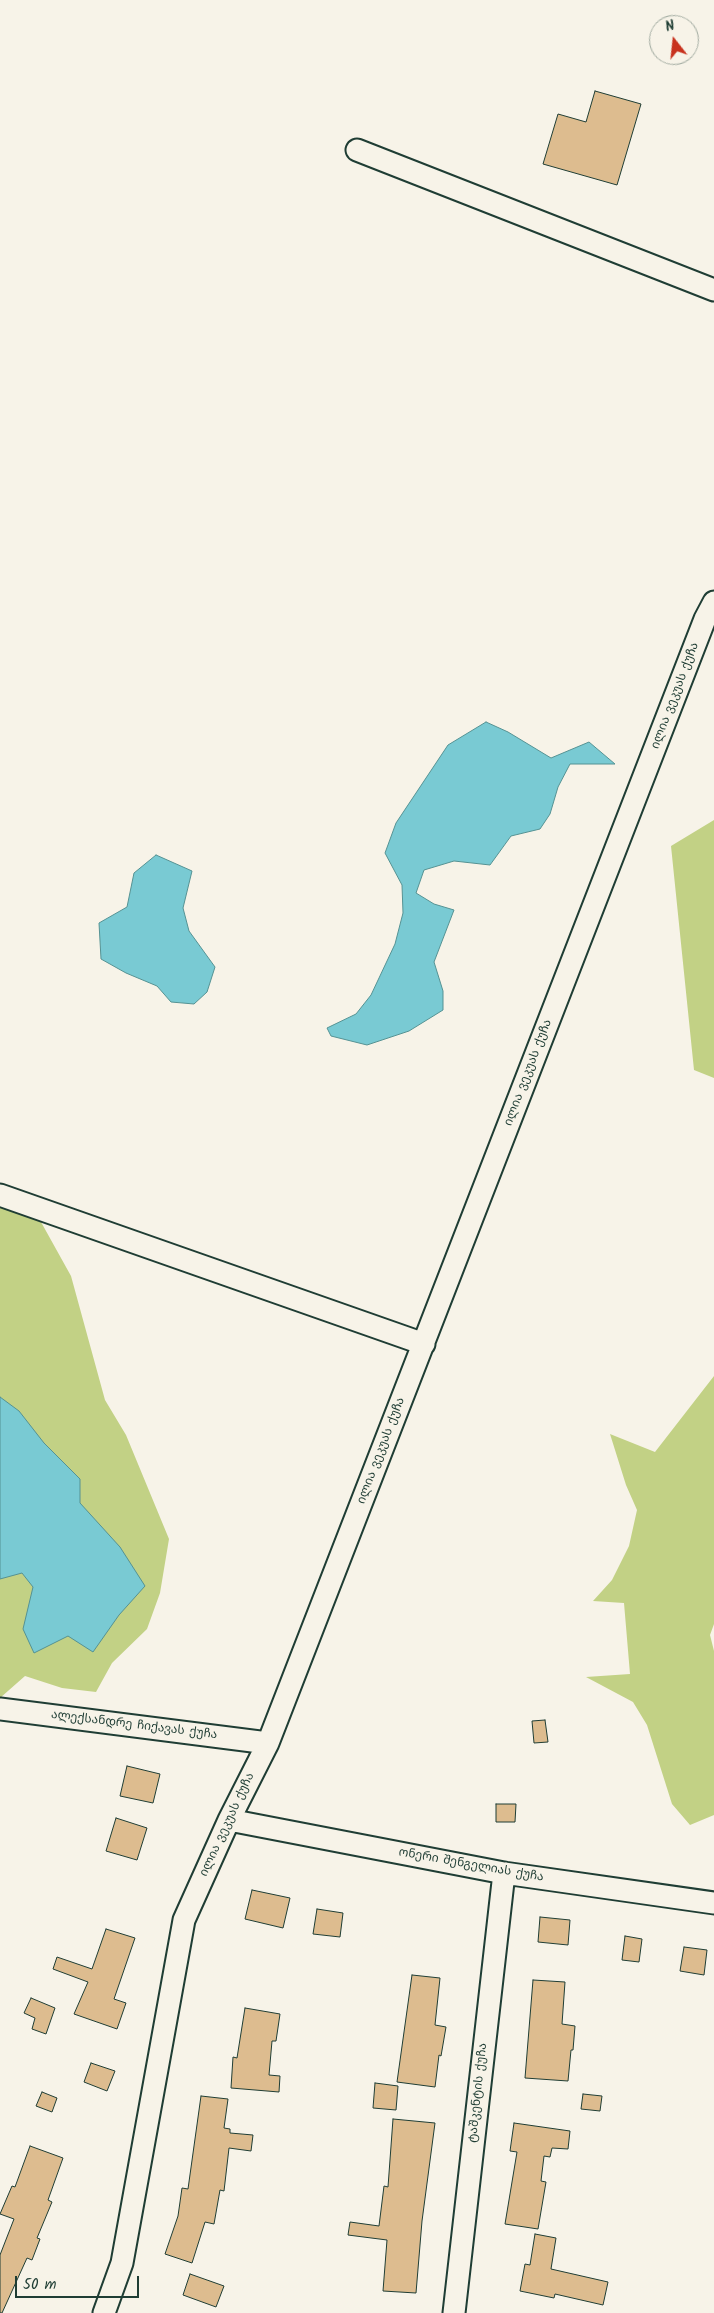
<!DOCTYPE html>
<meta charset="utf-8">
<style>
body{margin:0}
#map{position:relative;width:714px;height:2313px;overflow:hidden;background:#f7f3e8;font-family:Kalam,sans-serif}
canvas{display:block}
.north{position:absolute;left:649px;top:15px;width:50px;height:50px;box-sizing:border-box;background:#f7f3e8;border:1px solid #a1aaa0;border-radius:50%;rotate:344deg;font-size:14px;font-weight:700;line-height:20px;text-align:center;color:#1f3d34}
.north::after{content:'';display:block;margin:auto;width:18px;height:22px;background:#c8321e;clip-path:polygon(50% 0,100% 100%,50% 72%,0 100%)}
.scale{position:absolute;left:15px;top:2276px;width:124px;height:22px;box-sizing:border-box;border:2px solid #1f3d34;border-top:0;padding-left:6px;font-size:15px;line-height:18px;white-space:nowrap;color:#1f3d34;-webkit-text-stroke:4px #f7f3e8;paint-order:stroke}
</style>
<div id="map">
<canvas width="714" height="2313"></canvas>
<div class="north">N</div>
<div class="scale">50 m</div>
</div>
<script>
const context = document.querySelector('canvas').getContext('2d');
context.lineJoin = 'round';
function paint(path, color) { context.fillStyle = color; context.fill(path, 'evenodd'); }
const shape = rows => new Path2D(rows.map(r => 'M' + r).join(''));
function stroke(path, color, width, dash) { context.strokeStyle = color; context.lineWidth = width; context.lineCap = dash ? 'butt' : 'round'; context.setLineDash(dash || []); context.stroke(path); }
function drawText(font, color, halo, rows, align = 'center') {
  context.font = font + ' Kalam,"Noto Sans Georgian",sans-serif'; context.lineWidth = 4.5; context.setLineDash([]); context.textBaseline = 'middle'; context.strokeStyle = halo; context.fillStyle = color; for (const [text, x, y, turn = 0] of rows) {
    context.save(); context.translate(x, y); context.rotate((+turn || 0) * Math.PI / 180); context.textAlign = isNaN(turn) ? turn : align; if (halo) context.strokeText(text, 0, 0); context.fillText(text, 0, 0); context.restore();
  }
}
const green = shape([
 [714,820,714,1078,694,1070,671,846],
 [0,1201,36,1213,71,1276,105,1400,126,1435,169,1539,160,1593,147,1629,112,1663,96,1692,62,1688,25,1676,0,1698],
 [714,1376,714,1624,710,1635,714,1651,714,1815,690,1825,672,1804,647,1725,633,1702,586,1677,630,1674,624,1603,593,1601,612,1580,629,1546,637,1510,626,1485,610,1434,655,1452]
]);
const water = shape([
 [486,722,508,732,551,758,589,742,615,764,570,764,558,787,550,814,540,829,511,836,490,865,454,861,424,870,416,893,434,904,454,910,434,962,443,991,443,1010,409,1031,367,1045,331,1036,327,1028,356,1014,371,995,395,944,403,913,402,885,385,853,396,823,448,745,486,722],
 [156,855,192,871,183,908,189,931,215,967,207,992,194,1004,171,1002,157,986,126,973,101,959,99,923,127,907,134,873,156,855],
 [0,1397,19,1411,44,1443,80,1479,80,1503,120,1547,145,1586,119,1615,93,1652,68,1636,34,1653,23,1629,33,1587,22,1573,0,1579,0,1397]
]);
const building = shape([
 [595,91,641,104,617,185,543,164,558,114,586,122,595,91],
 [545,1720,548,1742,534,1743,532,1721,545,1720],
 [127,1766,160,1774,153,1803,120,1796,127,1766],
 [496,1804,516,1804,515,1822,496,1822,496,1804],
 [116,1818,147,1828,137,1860,106,1851,116,1818],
 [252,1890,290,1898,283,1928,245,1919,252,1890],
 [317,1909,343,1913,340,1937,313,1934,317,1909],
 [540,1917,570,1920,568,1945,538,1942,540,1917],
 [106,1929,135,1938,114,1999,126,2003,117,2029,74,2014,88,1982,53,1969,57,1957,92,1969,106,1929],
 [625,1936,642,1939,639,1962,622,1960,625,1936],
 [684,1947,707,1950,704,1975,680,1971,684,1947],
 [412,1975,440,1978,435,2025,446,2027,441,2056,439,2055,435,2087,397,2082,412,1975],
 [533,1980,565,1982,562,2024,575,2026,573,2050,571,2050,568,2081,525,2078,533,1980],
 [31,1998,55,2008,46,2034,32,2029,35,2018,24,2013,31,1998],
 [245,2008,280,2014,276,2041,272,2041,269,2075,280,2076,279,2092,231,2088,233,2057,237,2058,245,2008],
 [91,2063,115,2071,107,2091,84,2082,91,2063],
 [375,2083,398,2086,396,2110,373,2108,375,2083],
 [42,2092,57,2098,52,2112,36,2106,42,2092],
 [583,2094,602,2096,600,2111,581,2109,583,2094],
 [201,2096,228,2099,224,2128,230,2129,230,2133,253,2135,251,2151,229,2148,224,2191,220,2190,214,2224,205,2222,192,2263,165,2254,178,2216,182,2188,188,2189,201,2096],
 [393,2119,435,2123,422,2221,416,2293,383,2291,387,2240,348,2235,350,2222,379,2226,384,2186,388,2187,393,2119],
 [514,2123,570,2131,568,2149,552,2148,550,2157,544,2156,541,2181,546,2182,538,2229,505,2224,517,2152,510,2151,514,2123],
 [30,2146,63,2158,48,2200,52,2202,37,2238,40,2239,32,2260,27,2258,2,2313,0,2313,0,2255,14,2219,0,2214,12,2186,15,2187,30,2146],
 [535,2234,556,2238,551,2269,608,2282,603,2305,555,2294,554,2298,520,2291,525,2264,530,2265,535,2234],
 [190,2274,224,2286,216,2307,183,2295,190,2274]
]);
const minor = shape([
 [357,150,714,290],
 [0,1195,424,1344],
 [0,1709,268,1743],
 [229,1820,504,1873,714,1903],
 [104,2313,122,2263,184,1920,229,1820,268,1743,705,619,714,602],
 [454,2313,504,1873]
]);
const streetNames = [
 ["ილია ვეკუას ქუჩა",676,696,-69],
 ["ილია ვეკუას ქუჩა",529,1073,-69],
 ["ილია ვეკუას ქუჩა",382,1451,-69],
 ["ალექსანდრე ჩიქავას ქუჩა",134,1726,7],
 ["ილია ვეკუას ქუჩა",228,1825,-65],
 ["ონერი შენგელიას ქუჩა",471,1866,10],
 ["ტაშკენტის ქუჩა",479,2093,-84]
];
paint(green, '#c2d185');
paint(water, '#79cad3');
stroke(water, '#559293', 1);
paint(building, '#ddbc8f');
stroke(building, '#1f3d34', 1);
stroke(minor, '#1f3d34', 25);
stroke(minor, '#f7f3e8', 21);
drawText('12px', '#1f3d34', '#f7f3e8', streetNames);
</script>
